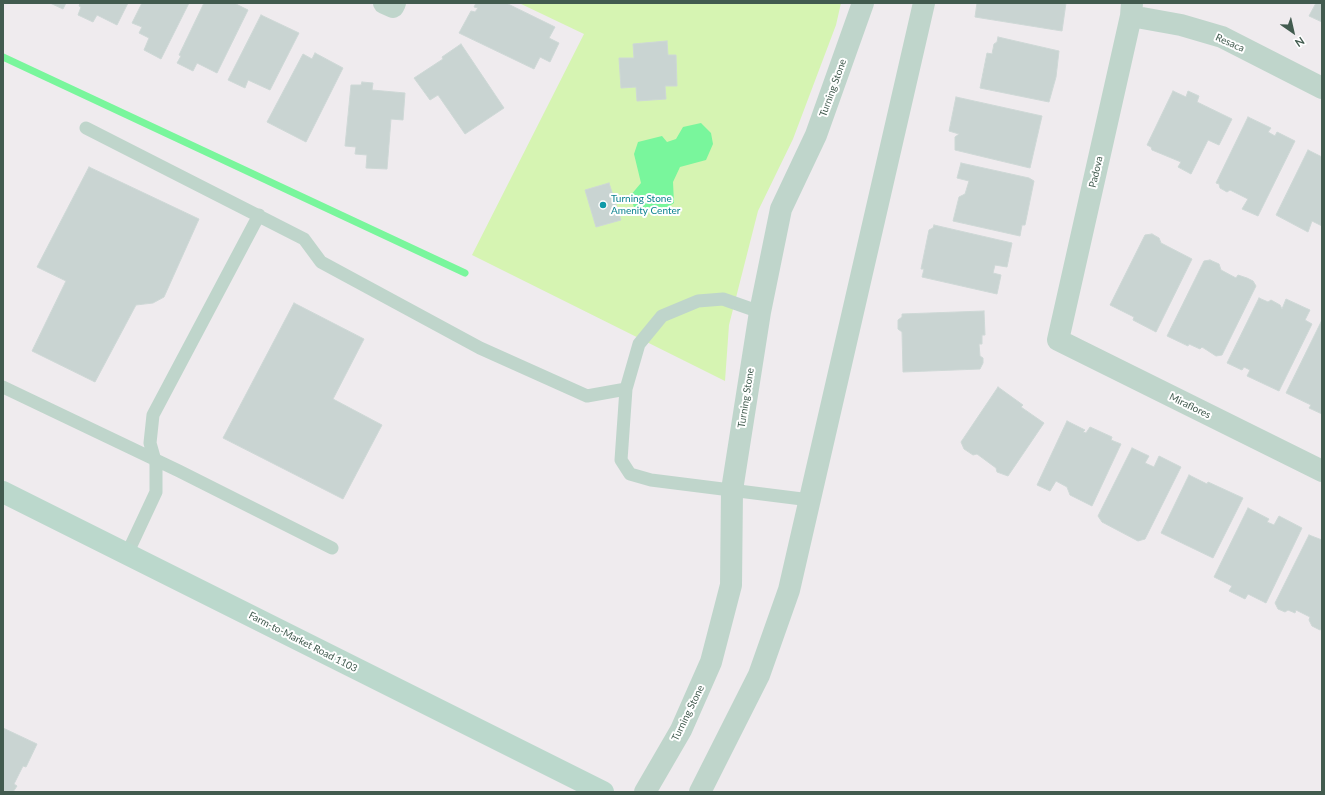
<!DOCTYPE html>
<style>
body{margin:0}
#map{position:relative;width:1325px;height:795px;overflow:hidden;background:#efebee;font-family:Lato,sans-serif}
canvas{display:block}
.frame{position:absolute;inset:0;border:4px solid #425b4f;pointer-events:none}
.north{position:absolute;left:1273px;top:12px;width:40px;height:40px;-webkit-text-stroke:3px #fff;paint-order:stroke;rotate:146deg;font-size:11px;font-weight:700;line-height:16px;text-align:center;color:#425b4f}
.north::after{content:'';display:block;margin:auto;width:14px;height:18px;background:#425b4f;clip-path:polygon(50% 0,100% 100%,50% 72%,0 100%)}
</style>
<div id="map">
<canvas width="1325" height="795"></canvas>
<div class="frame"></div>
<div class="north">N</div>
</div>
<script>
const context = document.querySelector('canvas').getContext('2d');
context.lineJoin = 'round';
function paint(path, color) { context.fillStyle = color; context.fill(path, 'evenodd'); }
const shape = rows => new Path2D(rows.map(r => 'M' + r).join(''));
function stroke(path, color, width, dash) { context.strokeStyle = color; context.lineWidth = width; context.lineCap = dash ? 'butt' : 'round'; context.setLineDash(dash || []); context.stroke(path); }
function drawText(font, color, halo, rows, align = 'center') {
  context.font = font + ' Lato,sans-serif'; context.lineWidth = 4; context.setLineDash([]); context.textBaseline = 'middle'; context.strokeStyle = halo; context.fillStyle = color; for (const [text, x, y, turn = 0] of rows) {
    context.save(); context.translate(x, y); context.rotate((+turn || 0) * Math.PI / 180); context.textAlign = isNaN(turn) ? turn : align; if (halo) context.strokeText(text, 0, 0); context.fillText(text, 0, 0); context.restore();
  }
}
const green = shape([
 [519,3,841,3,836,25,793,139,758,211,729,325,725,381,472,255,584,34]
]);
const water = shape([
 [701,123,711,133,713,144,706,160,680,167,673,182,674,203,663,210,642,210,634,207,630,196,641,183,634,154,638,142,662,136,667,142,676,139,683,127]
]);
const stream = shape([
 [3,57,465,273]
]);
const building = shape([
 [50,3,66,3,63,9,50,3],
 [80,3,128,3,117,25,97,15,93,22,78,15,81,7,79,6,80,3],
 [142,3,189,3,161,59,144,50,149,38,139,33,142,27,132,23,142,3],
 [204,3,234,3,248,10,217,73,197,63,193,71,177,63,181,56,179,55,204,3],
 [476,3,506,3,555,27,549,38,559,43,550,62,540,57,534,69,459,33,471,11,475,12,478,8,474,7,476,3],
 [977,3,1066,3,1062,31,975,17,977,3],
 [1316,3,1322,3,1322,22,1309,16,1316,3],
 [261,15,299,33,270,90,248,80,245,88,228,80,261,15],
 [998,37,1059,51,1056,77,1049,102,980,88,987,53,992,54,994,44,997,42,998,37],
 [667,41,668,55,676,55,677,86,665,86,666,99,637,101,636,87,621,88,619,58,634,58,633,44,667,41],
 [461,44,504,108,465,134,438,95,430,100,414,78,443,59,442,57,461,44],
 [315,53,343,68,306,142,267,122,303,54,312,59,315,53],
 [362,82,373,83,372,90,405,93,403,120,391,119,387,169,366,168,367,155,355,154,356,147,345,146,351,85,361,85,362,82],
 [1173,91,1186,97,1188,91,1199,96,1197,102,1232,119,1219,145,1208,140,1191,174,1178,167,1181,162,1152,150,1151,147,1147,145,1173,91],
 [956,97,1042,116,1030,168,955,150,955,137,959,134,949,131,956,97],
 [1248,117,1271,128,1268,132,1275,136,1277,132,1295,141,1258,216,1242,209,1248,199,1230,190,1227,192,1220,188,1219,184,1216,183,1248,117],
 [1308,150,1322,157,1322,226,1312,221,1308,232,1276,215,1308,150],
 [961,163,1029,178,1034,181,1025,225,1022,225,1020,236,953,221,959,197,965,194,969,181,957,178,961,163],
 [89,167,199,219,164,297,153,303,136,305,95,382,32,351,66,281,37,267,89,167],
 [609,183,621,220,596,227,585,190,609,183],
 [934,225,1012,243,1007,267,995,265,993,273,1001,275,997,294,922,277,924,269,921,269,929,230,933,228,934,225],
 [1152,234,1159,238,1161,243,1192,259,1156,332,1133,320,1134,317,1110,305,1145,235,1152,234],
 [1210,260,1219,264,1221,270,1236,278,1238,275,1247,278,1253,281,1256,286,1222,355,1216,356,1202,347,1200,349,1189,344,1188,346,1167,336,1204,261,1210,260],
 [1259,298,1268,302,1271,300,1280,305,1282,309,1286,299,1310,310,1305,320,1312,324,1279,391,1247,376,1250,370,1244,367,1242,370,1227,363,1259,298],
 [294,303,364,339,333,399,382,425,343,499,223,438,294,303],
 [984,311,985,335,982,335,982,344,979,344,980,356,983,358,983,363,980,369,903,372,902,332,898,329,898,320,902,317,902,314,984,311],
 [1321,322,1322,322,1322,414,1309,408,1311,405,1286,393,1321,322],
 [998,387,1023,405,1021,407,1044,423,1008,476,997,472,996,468,977,454,973,455,964,449,961,442,998,387],
 [1067,421,1085,430,1083,432,1086,433,1090,427,1112,437,1111,440,1121,444,1092,506,1070,495,1067,487,1056,481,1050,491,1037,485,1067,421],
 [1132,448,1149,456,1145,463,1154,467,1159,456,1181,467,1145,539,1138,541,1102,522,1098,516,1132,448],
 [1189,475,1207,484,1208,482,1243,498,1213,558,1161,533,1189,475],
 [1248,508,1269,519,1267,522,1274,525,1279,516,1302,528,1266,603,1248,594,1245,599,1229,591,1232,586,1214,577,1248,508],
 [1309,535,1322,540,1322,629,1320,630,1312,626,1309,620,1310,617,1296,610,1295,613,1288,610,1285,612,1278,609,1275,603,1309,535],
 [3,728,37,744,26,767,23,766,14,784,17,786,13,792,3,792,3,728]
]);
const lane = shape([
 [86,128,304,239,321,262,480,348,587,396,626,389],
 [760,312,723,299,698,301,662,316,639,344,626,389,621,460,630,474,651,480,810,500],
 [3,387,179,471,332,548],
 [127,554,156,492,156,464,150,443,153,415,259,215]
]);
const street = shape([
 [384,3,393,7,395,3],
 [1132,3,1131,16,1058,340,1322,471],
 [1131,16,1181,25,1222,37,1322,88],
 [645,792,681,730,711,662,731,585,732,490,760,312,781,209,816,135,863,3],
 [700,792,759,675,789,590,924,3]
]);
const secondary = shape([
 [3,492,603,792]
]);
const markers = [
 [603,205,4,"#0f9aa8"]
];
const streetNames = [
 ["Resaca",1230,43,24],
 ["Turning Stone",833,88,-70],
 ["Padova",1096,172,-77],
 ["Turning Stone",746,398,-81],
 ["Miraflores",1190,406,26],
 ["Farm-to-Market Road 1103",303,642,27],
 ["Turning Stone",688,713,-64]
];
const cultureNames = [
 ["Turning Stone",611,199],
 ["Amenity Center",611,211]
];
paint(green, '#d6f4b2');
paint(water, '#79f69c');
stroke(stream, '#79f69c', 7);
paint(building, '#c9d4d2');
stroke(building, '#ced8d6', 1);
stroke(lane, '#bfd5cb', 13);
stroke(street, '#bfd5cb', 22);
stroke(secondary, '#bbd8cc', 22);
for (const [x, y, r, color] of markers) { const dot = new Path2D(); dot.arc(x, y, r, 0, 2 * Math.PI); context.fillStyle = color; context.fill(dot); stroke(dot, '#fff', 1.5); }
drawText('10px', '#425b4f', '#fff', streetNames);
drawText('10px', '#0d838f', '#fff', cultureNames, 'left');
</script>
